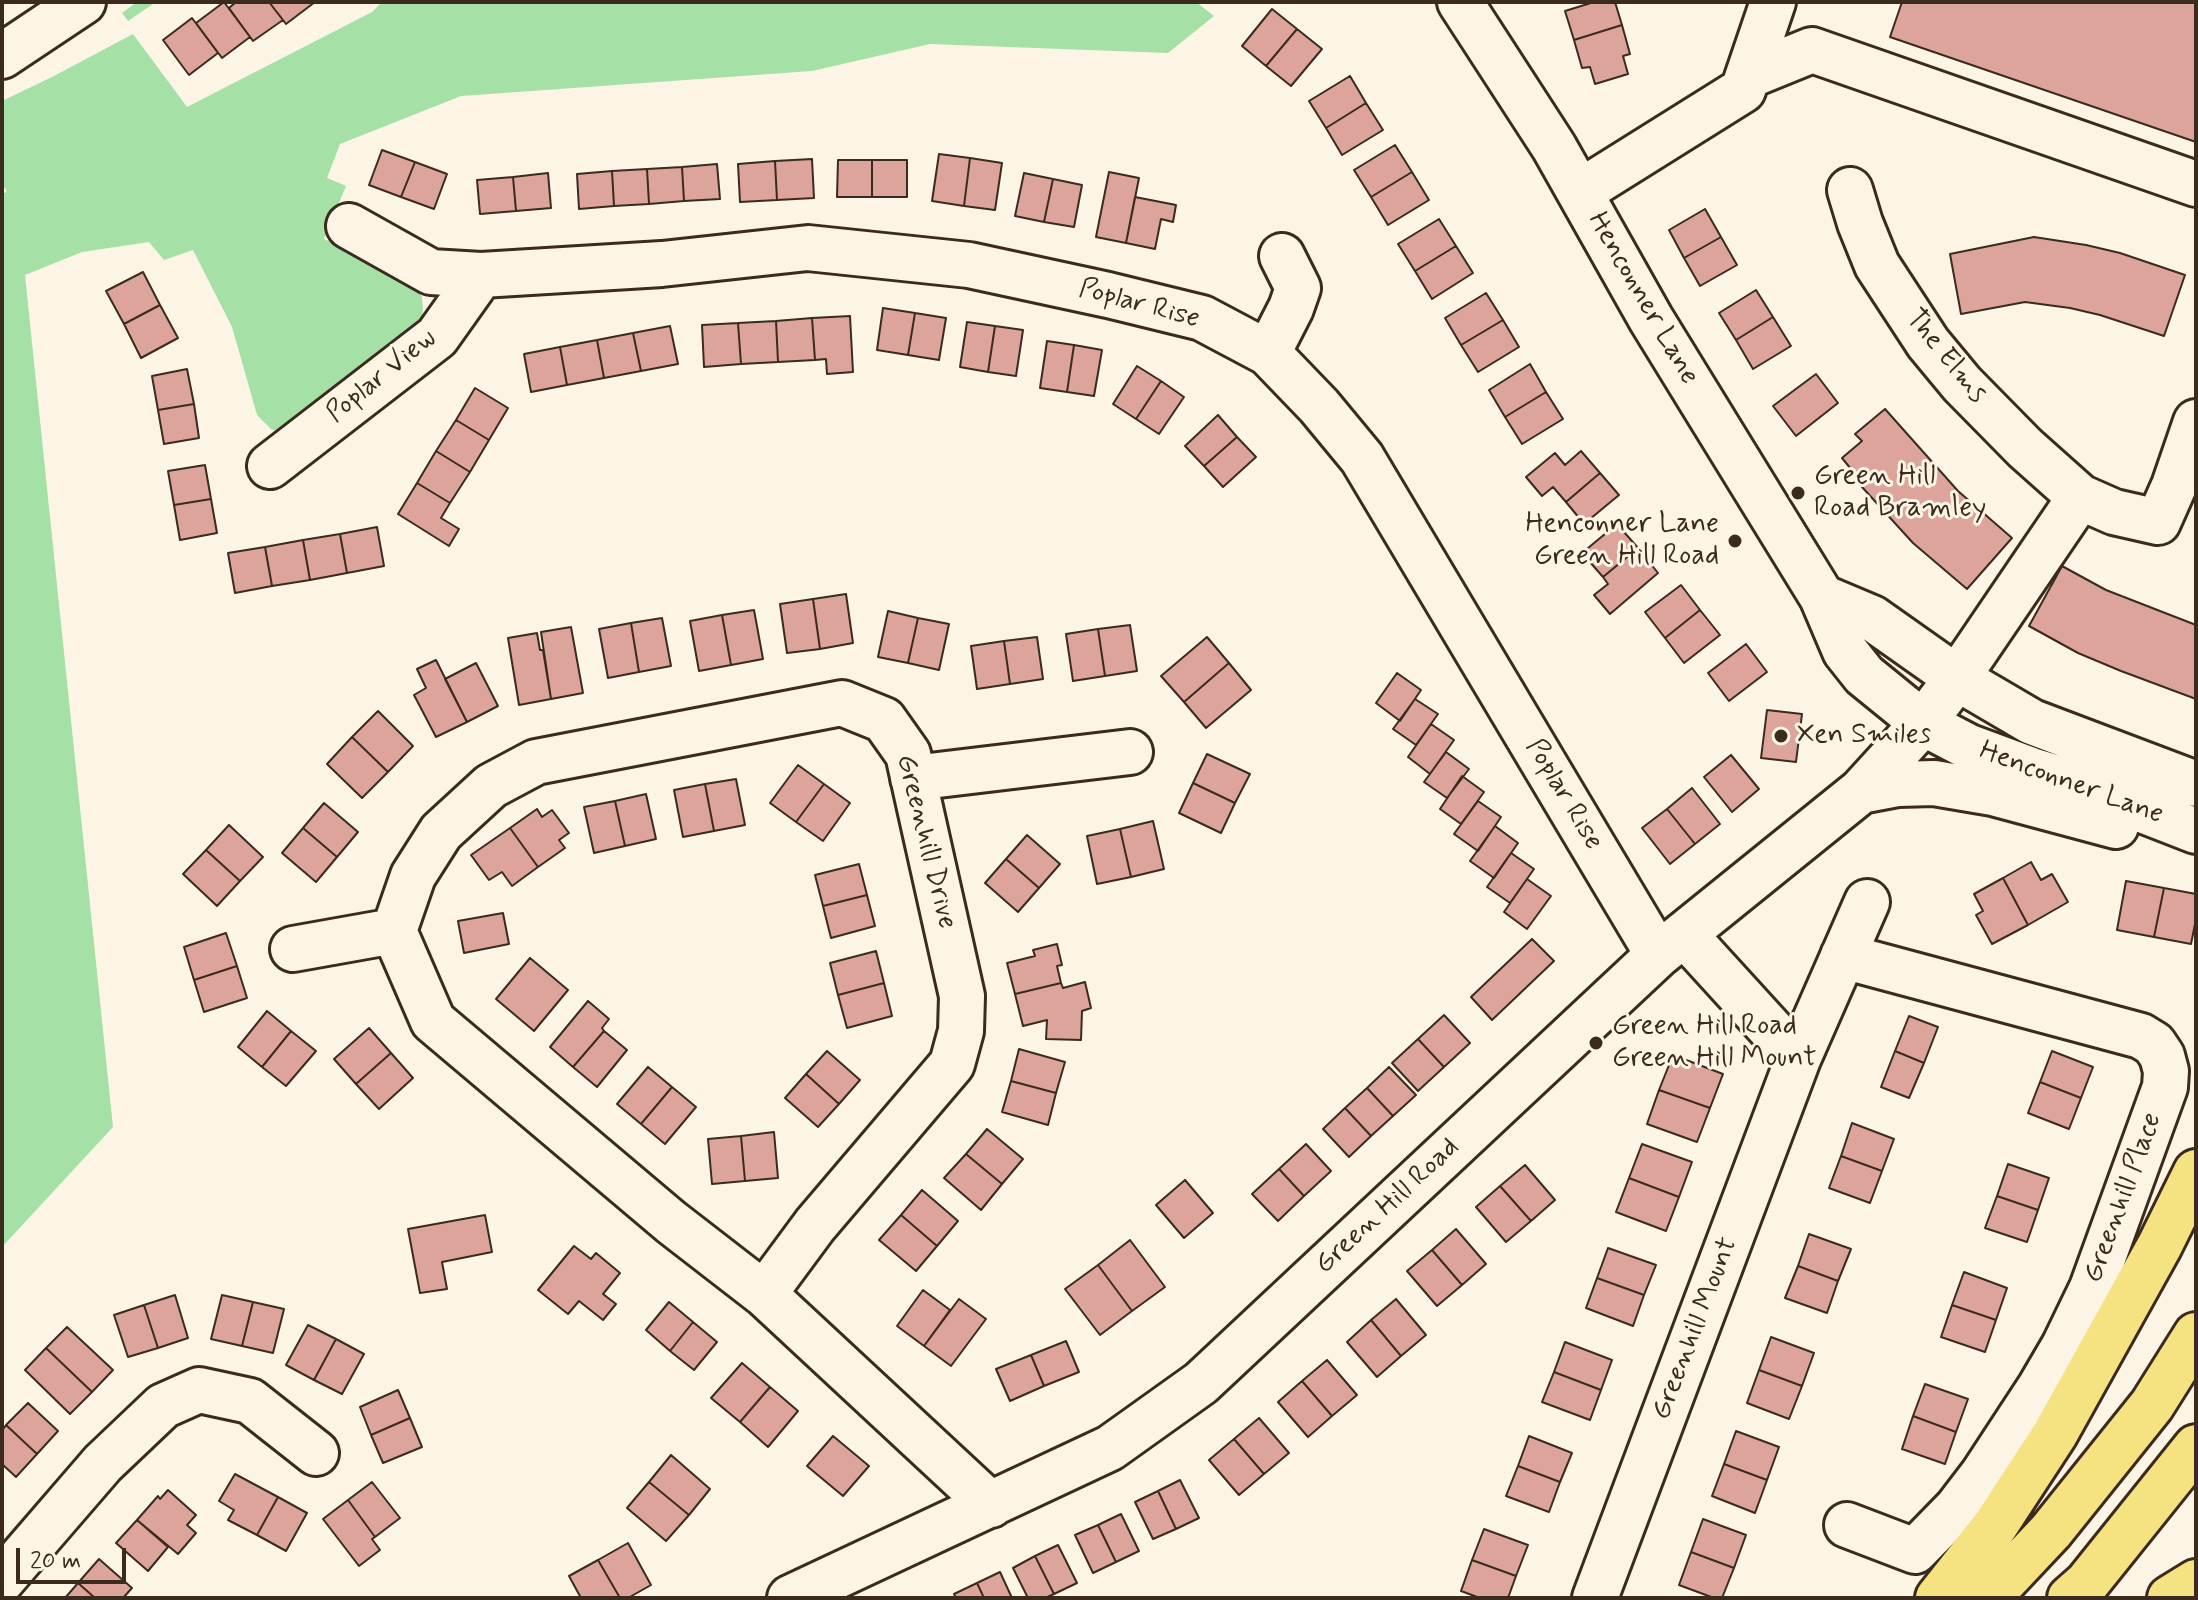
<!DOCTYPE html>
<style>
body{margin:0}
#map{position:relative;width:2198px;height:1600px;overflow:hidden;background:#fcf5e5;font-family:Mynerve,sans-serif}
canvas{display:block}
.frame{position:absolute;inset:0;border:4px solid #3b2a1e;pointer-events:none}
.scale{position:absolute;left:16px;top:1548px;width:110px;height:36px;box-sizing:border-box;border:4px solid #3b2a1e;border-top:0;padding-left:10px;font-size:24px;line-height:28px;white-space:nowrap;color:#3b2a1e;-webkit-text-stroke:6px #fcf5e5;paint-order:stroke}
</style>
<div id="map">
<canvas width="2198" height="1600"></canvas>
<div class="frame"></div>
<div class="scale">20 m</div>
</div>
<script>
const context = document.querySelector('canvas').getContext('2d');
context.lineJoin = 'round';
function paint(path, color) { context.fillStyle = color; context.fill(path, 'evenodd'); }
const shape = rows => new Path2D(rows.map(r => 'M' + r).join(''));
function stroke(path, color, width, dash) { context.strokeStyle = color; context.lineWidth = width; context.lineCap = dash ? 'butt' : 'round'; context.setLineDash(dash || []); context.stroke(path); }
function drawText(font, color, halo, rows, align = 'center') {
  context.font = font + ' Mynerve,sans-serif'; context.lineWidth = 6; context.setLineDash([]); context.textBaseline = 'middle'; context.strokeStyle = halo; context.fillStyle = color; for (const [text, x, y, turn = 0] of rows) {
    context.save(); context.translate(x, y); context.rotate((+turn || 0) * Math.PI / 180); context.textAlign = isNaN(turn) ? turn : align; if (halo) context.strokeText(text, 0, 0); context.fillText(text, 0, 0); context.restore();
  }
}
const green = shape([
 [137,2,156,2,128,21,122,13],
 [382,2,1196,2,1214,16,1168,53,930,44,812,71,461,96,340,144,327,178,346,186,324,239,406,277,416,286,422,297,423,309,421,323,279,432,271,429,257,415,232,327,193,250,164,260,149,242,82,252,25,275,113,1127,2,1247,2,195,7,191,2,185,2,101,54,76,133,34,187,107,372,12]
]);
const building = shape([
 [224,2,250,37,222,58,196,23,224,2],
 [236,2,269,2,283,20,253,41,229,8,236,2],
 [269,2,315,2,286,24,269,2],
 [1594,2,1615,2,1622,25,1574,40,1565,11,1594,2],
 [1902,2,2196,2,2196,142,1890,37,1902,2],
 [1272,9,1297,29,1266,66,1242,46,1272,9],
 [192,18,218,53,189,75,163,40,192,18],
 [1622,25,1630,54,1623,56,1628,74,1595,84,1590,67,1582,68,1574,40,1622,25],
 [1297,29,1322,49,1291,86,1266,66,1297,29],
 [1350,76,1366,103,1326,128,1309,101,1350,76],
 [1366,103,1383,130,1342,155,1326,128,1366,103],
 [1395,145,1412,172,1371,197,1354,170,1395,145],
 [382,150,415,162,401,197,369,185,382,150],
 [939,154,970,158,964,206,932,201,939,154],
 [970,158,1002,163,995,210,964,206,970,158],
 [812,159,814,198,777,200,775,161,812,159],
 [838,160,872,160,872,197,837,197,838,160],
 [872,160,907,160,907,197,872,197,872,160],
 [775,161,777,200,740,202,738,164,775,161],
 [415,162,447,174,434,209,401,197,415,162],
 [717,164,720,199,684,201,682,167,717,164],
 [682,167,684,201,649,204,647,169,682,167],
 [647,169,649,204,614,206,612,171,647,169],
 [612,171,614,206,579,209,577,174,612,171],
 [1109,172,1139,178,1126,243,1096,237,1109,172],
 [1412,172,1429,200,1388,225,1371,197,1412,172],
 [548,173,551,208,516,211,513,177,548,173],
 [1024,173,1053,179,1044,222,1015,216,1024,173],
 [513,177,516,211,480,214,477,180,513,177],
 [1053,179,1082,185,1074,227,1044,222,1053,179],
 [1135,197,1176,205,1173,222,1161,219,1155,249,1126,243,1135,197],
 [1705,209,1721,237,1684,258,1669,230,1705,209],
 [1439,219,1456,246,1415,271,1398,244,1439,219],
 [1721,237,1737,265,1700,286,1684,258,1721,237],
 [2034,237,2086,245,2120,253,2185,275,2164,336,2100,315,2070,308,2025,302,1961,314,1950,254,2034,237],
 [1456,246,1473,273,1432,299,1415,271,1456,246],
 [143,272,160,305,124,324,106,291,143,272],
 [1756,290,1773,317,1736,340,1719,313,1756,290],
 [1486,293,1503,320,1461,345,1445,318,1486,293],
 [160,305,178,338,141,358,124,324,160,305],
 [883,308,915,313,908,355,877,350,883,308],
 [915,313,946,318,939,360,908,355,915,313],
 [850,316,853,372,827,374,826,359,815,360,812,318,850,316],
 [1773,317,1791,346,1753,369,1736,340,1773,317],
 [812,318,815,360,778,362,776,321,812,318],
 [1503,320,1519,347,1478,372,1461,345,1503,320],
 [776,321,778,362,741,364,738,323,776,321],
 [967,322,995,326,988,372,960,367,967,322],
 [738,323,741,364,704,367,702,325,738,323],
 [670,326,678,364,641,371,633,333,670,326],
 [995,326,1023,330,1016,376,988,372,995,326],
 [633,333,641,371,604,378,597,340,633,333],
 [597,340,604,378,567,385,560,347,597,340],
 [1047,341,1074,345,1067,392,1040,388,1047,341],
 [1074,345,1102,350,1094,396,1067,392,1074,345],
 [560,347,567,385,531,392,524,354,560,347],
 [1530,364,1546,392,1505,417,1489,390,1530,364],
 [1137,366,1161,381,1136,419,1113,404,1137,366],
 [187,369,194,404,158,410,152,376,187,369],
 [1816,374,1838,403,1796,436,1773,406,1816,374],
 [1161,381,1184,397,1159,434,1136,419,1161,381],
 [475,388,508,408,489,440,456,420,475,388],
 [1546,392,1563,419,1522,444,1505,417,1546,392],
 [194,404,199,438,164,444,158,410,194,404],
 [1885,409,1958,491,2012,538,1967,589,1913,543,1862,487,1864,485,1842,458,1862,441,1855,434,1885,409],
 [1218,415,1237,437,1204,466,1185,446,1218,415],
 [456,420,489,440,470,472,436,451,456,420],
 [1237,437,1256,457,1223,487,1204,466,1237,437],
 [436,451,470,472,450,503,417,483,436,451],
 [1581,451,1600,473,1566,502,1553,487,1542,496,1526,477,1555,453,1565,465,1581,451],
 [205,465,211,499,174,505,168,471,205,465],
 [1600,473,1619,495,1584,524,1566,502,1600,473],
 [417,483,450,503,441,518,459,529,449,546,398,514,417,483],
 [211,499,217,533,180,540,174,505,211,499],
 [1617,524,1638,548,1603,577,1582,553,1617,524],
 [377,527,384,566,347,573,340,534,377,527],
 [340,534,347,573,310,580,303,540,340,534],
 [303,540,310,580,272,586,265,547,303,540],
 [265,547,272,586,235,593,228,553,265,547],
 [1638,548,1658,573,1610,614,1594,595,1608,584,1603,577,1638,548],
 [2062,566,2106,590,2196,625,2196,699,2121,671,2078,653,2029,626,2062,566],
 [1681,585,1700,610,1665,638,1645,612,1681,585],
 [846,594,853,643,820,649,813,599,846,594],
 [813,599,820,649,787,653,780,604,813,599],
 [754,610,763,659,731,665,722,615,754,610],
 [1700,610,1720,635,1684,663,1665,638,1700,610],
 [888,611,918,618,908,663,878,657,888,611],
 [722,615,731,665,699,671,690,621,722,615],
 [662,618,671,666,639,672,631,623,662,618],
 [918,618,949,624,939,670,908,663,918,618],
 [631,623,639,672,608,678,599,629,631,623],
 [1130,625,1137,671,1105,676,1098,629,1130,625],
 [571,627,583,693,551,699,541,632,571,627],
 [1098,629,1105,676,1073,681,1066,634,1098,629],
 [537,633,540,650,543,650,551,699,519,705,508,638,537,633],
 [1037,637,1043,679,1010,684,1004,641,1037,637],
 [1207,637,1229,663,1184,702,1161,676,1207,637],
 [1004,641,1010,684,977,689,971,646,1004,641],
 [1746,644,1767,672,1729,701,1708,673,1746,644],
 [436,660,467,722,436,737,414,695,426,688,417,669,436,660],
 [476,663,498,706,467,722,445,679,476,663],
 [1229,663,1251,690,1206,728,1184,702,1229,663],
 [1397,673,1421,690,1400,721,1376,703,1397,673],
 [1415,699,1438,714,1416,745,1393,729,1415,699],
 [1767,710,1802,714,1796,762,1761,758,1767,710],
 [378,711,413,746,388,772,352,737,378,711],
 [1431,724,1454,740,1430,774,1408,757,1431,724],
 [352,737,388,772,362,798,327,764,352,737],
 [1446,752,1469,769,1447,798,1424,782,1446,752],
 [1207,754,1250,774,1235,803,1193,783,1207,754],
 [1731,755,1759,789,1732,812,1704,777,1731,755],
 [798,765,824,784,796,822,770,803,798,765],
 [1462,776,1484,792,1461,824,1440,809,1462,776],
 [736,779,745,825,714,831,705,784,736,779],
 [1193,783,1235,803,1221,833,1179,813,1193,783],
 [705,784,714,831,683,837,674,790,705,784],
 [824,784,850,803,823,841,796,822,824,784],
 [1692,788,1720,824,1695,844,1667,809,1692,788],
 [646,794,656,839,625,846,615,801,646,794],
 [615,801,625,846,594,853,584,807,615,801],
 [1478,801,1501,817,1478,851,1454,834,1478,801],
 [324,803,358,832,337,857,303,828,324,803],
 [537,809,542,817,552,810,569,833,559,840,565,848,538,867,510,828,537,809],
 [1667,809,1695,844,1670,864,1642,828,1667,809],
 [1153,821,1164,869,1131,877,1120,829,1153,821],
 [229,825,263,857,240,881,206,850,229,825],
 [1495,826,1518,843,1494,878,1470,861,1495,826],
 [303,828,337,857,316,882,282,853,303,828],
 [510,828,538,867,512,886,502,872,489,880,471,855,510,828],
 [1120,829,1131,877,1097,884,1087,836,1120,829],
 [1027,835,1060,864,1039,888,1006,859,1027,835],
 [206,850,240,881,217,906,183,874,206,850],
 [1511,853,1534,869,1510,903,1487,887,1511,853],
 [1006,859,1039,888,1018,912,985,883,1006,859],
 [2031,862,2041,880,2052,874,2068,902,2028,925,2003,878,2031,862],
 [859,864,867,895,823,906,815,875,859,864],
 [2003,878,2028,925,1992,944,1976,915,1983,911,1974,894,2003,878],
 [1527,879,1551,896,1527,929,1504,912,1527,879],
 [2126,881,2164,888,2154,937,2117,930,2126,881],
 [2164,888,2196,894,2196,919,2191,944,2154,937,2164,888],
 [867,895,875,926,831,938,823,906,867,895],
 [503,913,509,944,464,953,458,921,503,913],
 [226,933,237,966,194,980,184,947,226,933],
 [1532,939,1554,961,1492,1020,1471,997,1532,939],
 [1057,944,1062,965,1057,966,1061,983,1015,994,1007,963,1035,956,1033,950,1057,944],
 [876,951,884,983,838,995,830,963,876,951],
 [530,958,568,990,534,1031,496,999,530,958],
 [237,966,247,998,204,1012,194,980,237,966],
 [1085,982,1091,1008,1082,1011,1081,1040,1046,1039,1047,1020,1023,1026,1015,994,1061,983,1063,988,1085,982],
 [884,983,892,1016,847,1028,838,995,884,983],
 [588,1001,609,1019,602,1028,604,1031,573,1067,550,1047,588,1001],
 [267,1011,291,1031,262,1067,238,1047,267,1011],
 [1444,1015,1470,1043,1444,1067,1418,1039,1444,1015],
 [1909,1016,1938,1027,1924,1063,1895,1051,1909,1016],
 [369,1028,391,1053,356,1084,334,1059,369,1028],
 [291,1031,316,1051,286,1086,262,1067,291,1031],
 [604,1031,627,1050,597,1087,573,1067,604,1031],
 [1418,1039,1444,1067,1418,1091,1392,1063,1418,1039],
 [1019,1049,1065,1062,1056,1093,1011,1081,1019,1049],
 [827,1051,860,1080,839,1104,806,1074,827,1051],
 [1895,1051,1924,1063,1909,1098,1881,1087,1895,1051],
 [2052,1051,2093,1067,2081,1098,2040,1082,2052,1051],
 [391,1053,413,1078,379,1109,356,1084,391,1053],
 [1673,1055,1723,1074,1710,1108,1659,1090,1673,1055],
 [648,1067,672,1087,641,1124,617,1104,648,1067],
 [1389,1067,1416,1095,1393,1116,1367,1088,1389,1067],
 [806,1074,839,1104,818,1127,785,1098,806,1074],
 [1011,1081,1056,1093,1048,1125,1002,1112,1011,1081],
 [2040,1082,2081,1098,2069,1129,2028,1113,2040,1082],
 [672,1087,696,1107,665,1144,641,1124,672,1087],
 [1367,1088,1393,1116,1371,1136,1345,1108,1367,1088],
 [1659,1090,1710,1108,1697,1142,1647,1124,1659,1090],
 [1345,1108,1371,1136,1349,1157,1323,1129,1345,1108],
 [1852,1123,1894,1139,1882,1171,1841,1156,1852,1123],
 [987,1129,1023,1159,1002,1184,966,1154,987,1129],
 [774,1132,778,1178,745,1181,741,1136,774,1132],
 [741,1136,745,1181,712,1184,708,1139,741,1136],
 [1306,1144,1331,1171,1304,1196,1279,1169,1306,1144],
 [1642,1144,1692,1162,1679,1197,1629,1178,1642,1144],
 [966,1154,1002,1184,981,1210,944,1178,966,1154],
 [1841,1156,1882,1171,1870,1203,1829,1188,1841,1156],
 [2008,1164,2049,1178,2038,1210,1997,1196,2008,1164],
 [1525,1165,1555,1200,1531,1221,1500,1186,1525,1165],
 [1279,1169,1304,1196,1278,1221,1252,1194,1279,1169],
 [1629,1178,1679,1197,1666,1231,1616,1212,1629,1178],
 [1185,1180,1213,1213,1184,1238,1156,1205,1185,1180],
 [1500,1186,1531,1221,1506,1242,1476,1207,1500,1186],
 [922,1190,958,1221,937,1246,901,1215,922,1190],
 [1997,1196,2038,1210,2027,1242,1985,1228,1997,1196],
 [485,1215,492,1252,442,1262,447,1289,420,1293,408,1229,485,1215],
 [901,1215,937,1246,916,1271,879,1240,901,1215],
 [1456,1229,1486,1264,1462,1285,1432,1250,1456,1229],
 [1809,1234,1851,1249,1838,1281,1798,1266,1809,1234],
 [1130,1240,1165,1287,1132,1311,1098,1265,1130,1240],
 [574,1246,591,1259,596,1253,620,1273,603,1294,616,1304,603,1320,579,1301,568,1314,538,1290,574,1246],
 [1608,1248,1656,1265,1644,1295,1597,1278,1608,1248],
 [1432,1250,1462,1285,1437,1306,1407,1271,1432,1250],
 [1098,1265,1132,1311,1100,1335,1065,1289,1098,1265],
 [1798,1266,1838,1281,1827,1313,1785,1298,1798,1266],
 [1964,1272,2007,1288,1996,1320,1952,1305,1964,1272],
 [1597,1278,1644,1295,1633,1326,1586,1308,1597,1278],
 [923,1290,950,1310,924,1346,897,1326,923,1290],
 [175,1295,188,1338,158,1348,144,1305,175,1295],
 [222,1295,253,1302,242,1346,211,1339,222,1295],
 [959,1299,986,1319,951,1366,924,1346,959,1299],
 [1396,1299,1426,1335,1401,1356,1371,1320,1396,1299],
 [253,1302,284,1309,273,1353,242,1346,253,1302],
 [669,1302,693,1322,670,1351,646,1330,669,1302],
 [144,1305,158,1348,128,1357,114,1315,144,1305],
 [1952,1305,1996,1320,1985,1352,1941,1337,1952,1305],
 [1371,1320,1401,1356,1377,1377,1347,1342,1371,1320],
 [693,1322,717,1342,694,1370,670,1351,693,1322],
 [308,1325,336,1339,314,1380,286,1365,308,1325],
 [67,1327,113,1370,92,1392,46,1348,67,1327],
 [1771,1337,1814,1353,1802,1386,1759,1370,1771,1337],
 [336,1339,364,1354,342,1394,314,1380,336,1339],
 [1066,1341,1079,1372,1044,1386,1031,1355,1066,1341],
 [1565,1342,1612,1360,1601,1390,1554,1372,1565,1342],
 [46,1348,92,1392,70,1414,25,1370,46,1348],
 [1031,1355,1044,1386,1010,1401,996,1369,1031,1355],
 [1327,1360,1357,1395,1332,1416,1302,1381,1327,1360],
 [742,1363,770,1387,740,1422,711,1398,742,1363],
 [1759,1370,1802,1386,1789,1419,1747,1403,1759,1370],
 [1554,1372,1601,1390,1590,1420,1542,1402,1554,1372],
 [1302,1381,1332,1416,1308,1437,1278,1402,1302,1381],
 [1925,1384,1968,1399,1956,1432,1913,1416,1925,1384],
 [770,1387,798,1411,768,1447,740,1422,770,1387],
 [398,1390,410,1418,371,1435,360,1407,398,1390],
 [28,1403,58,1431,37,1454,6,1425,28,1403],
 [1913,1416,1956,1432,1945,1464,1902,1449,1913,1416],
 [410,1418,422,1447,383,1463,371,1435,410,1418],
 [1259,1418,1289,1453,1264,1474,1234,1439,1259,1418],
 [6,1425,37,1454,16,1477,2,1464,2,1426,4,1428,6,1425],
 [1736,1431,1779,1447,1767,1480,1724,1464,1736,1431],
 [833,1436,869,1466,843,1496,807,1466,833,1436],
 [1529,1436,1572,1453,1560,1482,1518,1466,1529,1436],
 [1234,1439,1264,1474,1239,1495,1209,1460,1234,1439],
 [671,1455,710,1489,689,1515,649,1482,671,1455],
 [1724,1464,1767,1480,1755,1513,1712,1496,1724,1464],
 [1518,1466,1560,1482,1549,1512,1506,1496,1518,1466],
 [235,1474,278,1497,257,1535,228,1520,234,1510,219,1501,235,1474],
 [1180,1480,1199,1518,1176,1529,1158,1491,1180,1480],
 [372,1482,400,1518,375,1537,348,1500,372,1482],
 [649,1482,689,1515,666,1541,627,1508,649,1482],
 [168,1490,196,1515,187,1525,196,1533,178,1554,137,1520,158,1496,160,1499,168,1490],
 [1158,1491,1176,1529,1153,1539,1135,1502,1158,1491],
 [278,1497,307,1513,286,1551,257,1535,278,1497],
 [348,1500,375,1537,372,1539,380,1550,359,1566,323,1519,348,1500],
 [1121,1514,1139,1551,1116,1562,1098,1525,1121,1514],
 [1703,1519,1746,1535,1734,1568,1691,1552,1703,1519],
 [137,1520,168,1547,148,1571,116,1543,137,1520],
 [1098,1525,1116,1562,1093,1573,1075,1535,1098,1525],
 [1484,1529,1528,1545,1516,1576,1472,1560,1484,1529],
 [628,1543,651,1585,628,1598,620,1598,598,1560,628,1543],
 [1058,1545,1077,1583,1054,1594,1035,1556,1058,1545],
 [1691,1552,1734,1568,1722,1598,1714,1598,1679,1585,1691,1552],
 [1035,1556,1054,1594,1045,1598,1028,1598,1013,1568,1035,1556],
 [99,1559,132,1588,123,1598,95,1598,78,1583,99,1559],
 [598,1560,620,1598,581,1598,569,1576,598,1560],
 [1472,1560,1516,1576,1508,1598,1480,1598,1461,1591,1472,1560],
 [1000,1572,1012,1598,984,1598,977,1583,1000,1572],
 [78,1583,95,1598,65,1598,78,1583],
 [977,1583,984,1598,956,1598,954,1594,977,1583]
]);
const minor = shape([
 [1460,2,1554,147,1651,319,1822,597,1845,651,1864,675,1923,723,1969,747,2031,770,2070,782,2196,831],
 [2,56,83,2],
 [1748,76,1812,50,2196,184],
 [1850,190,1860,223,1877,265,1928,343,1962,384,2025,448,2080,497],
 [1580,192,1743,90,1773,2],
 [349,226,431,272,481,275,662,264,808,248,969,265,1108,295,1202,318,1268,353,1319,406,1362,458,1658,955],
 [1268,353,1291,308,1298,288,1282,256],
 [270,466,437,337,481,275],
 [1822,597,1872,618,1957,678,2032,722,2196,784],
 [913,778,1130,752],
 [1861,791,1898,784,1934,783,1993,793,2116,826],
 [1684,934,1798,1059],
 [293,949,394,931],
 [1843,956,2141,1036,2154,1044,2162,1056,2166,1071,2165,1087,2092,1288,2064,1346,2040,1387,1983,1474,1957,1508,1915,1551,1847,1525],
 [764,1294,815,1225,952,1064,961,1031,962,996,908,754,884,720,842,703,536,762,491,786,441,832,413,876,394,931,433,1021,671,1222,764,1294,991,1505],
 [2,1580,103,1463,163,1406,199,1390,250,1401,316,1453],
 [790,1598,1110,1448,1201,1383,1658,955,1861,791,1923,723,1957,678,2080,497,2114,512,2158,522,2174,486,2196,422],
 [1595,1598,1798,1059,1867,902]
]);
const major = shape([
 [1938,1598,1995,1526,2055,1434,2160,1245,2196,1172],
 [1988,1598,2051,1531,2152,1405,2196,1335],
 [2070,1598,2087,1583,2196,1447],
 [2170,1598,2196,1582]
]);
const markers = [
 [1798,493,8,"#3b2a1e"],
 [1735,541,8,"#3b2a1e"],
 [1781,736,8,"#3b2a1e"],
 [1596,1043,8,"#3b2a1e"]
];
const streetNames = [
 ["Henconner Lane",1642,299,60],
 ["Poplar Rise",1139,305,15],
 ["The Elms",1945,357,51],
 ["Poplar View",382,377,-39],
 ["Henconner Lane",2071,784,20],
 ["Poplar Rise",1563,795,59],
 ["Greenhill Drive",925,842,76],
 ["Greenhill Place",2124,1198,-70],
 ["Green Hill Road",1388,1207,-43],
 ["Greenhill Mount",1696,1329,-69]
];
const poiNames = [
 ["Green Hill",1814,477],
 ["Road Bramley",1814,509],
 ["Henconner Lane",1719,525,"right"],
 ["Green Hill Road",1719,557,"right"],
 ["Xen Smiles",1797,736],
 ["Green Hill Road",1612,1027],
 ["Green Hill Mount",1612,1059]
];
paint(green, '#a5e0a6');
paint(building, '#dda49b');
stroke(building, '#3b2a1e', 2);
stroke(minor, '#3b2a1e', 50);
stroke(major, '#3b2a1e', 50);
stroke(minor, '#fcf5e5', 44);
stroke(major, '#f5e382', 44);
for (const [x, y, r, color] of markers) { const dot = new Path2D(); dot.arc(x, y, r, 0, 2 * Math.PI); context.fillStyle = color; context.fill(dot); stroke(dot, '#fcf5e5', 3); }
drawText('28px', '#3b2a1e', '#fcf5e5', streetNames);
drawText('28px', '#3b2a1e', '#fcf5e5', poiNames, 'left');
</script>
